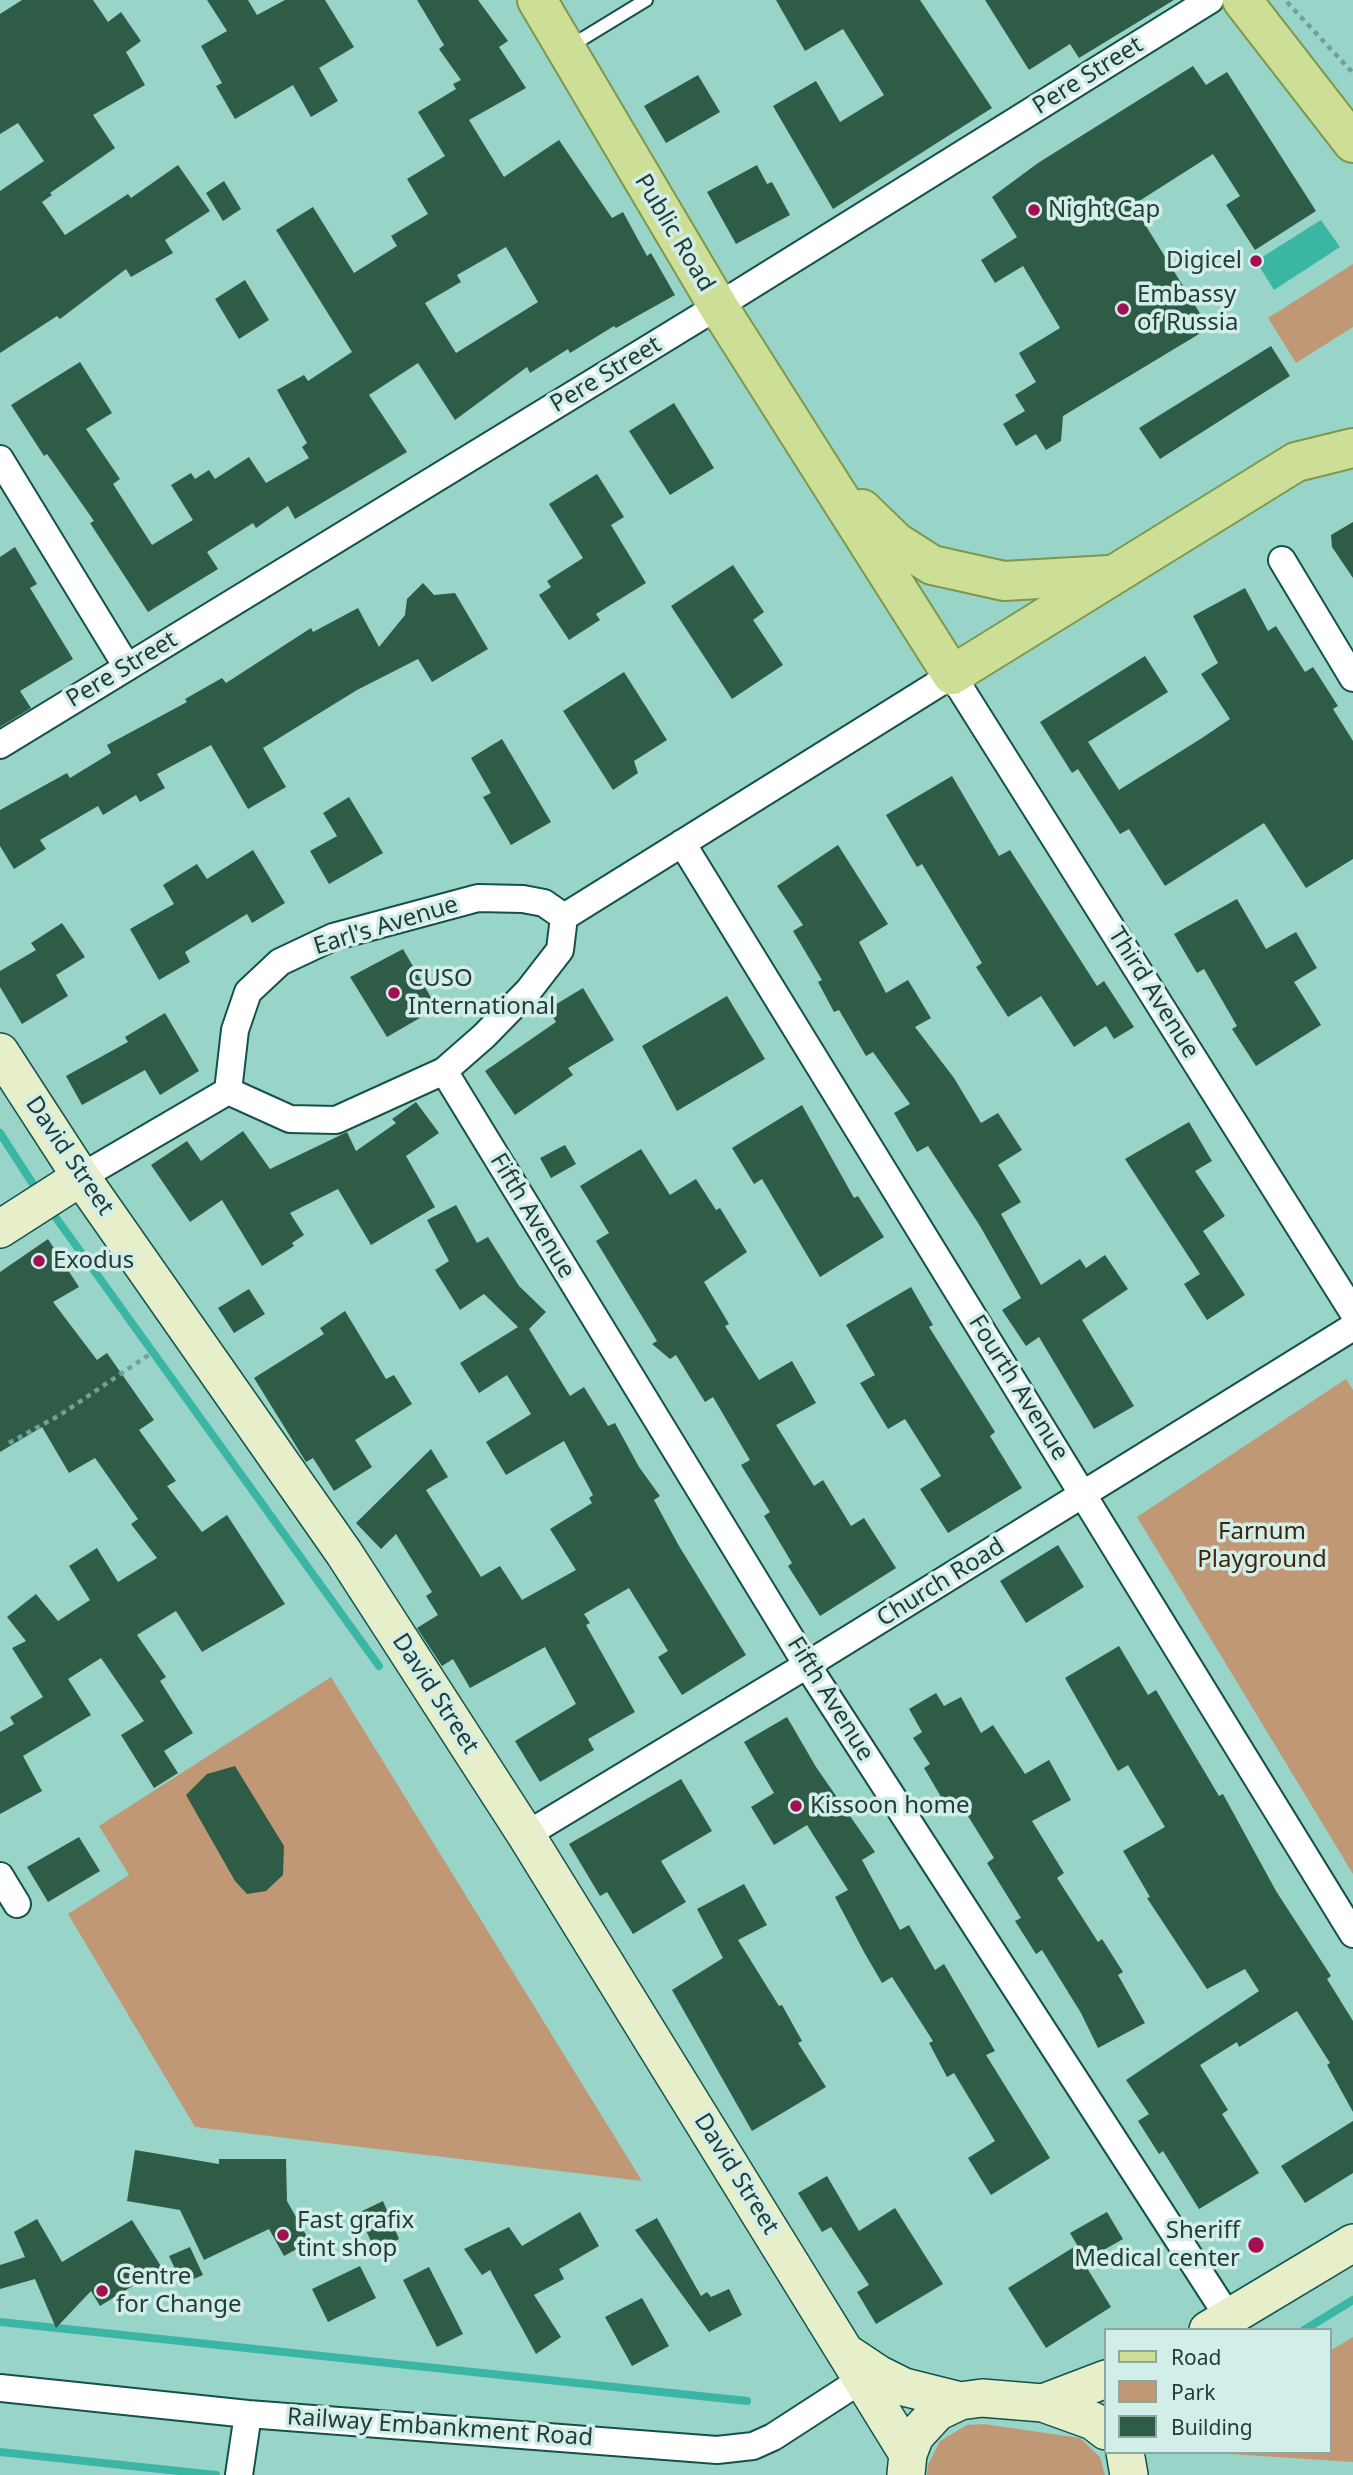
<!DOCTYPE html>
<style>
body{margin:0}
#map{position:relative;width:1353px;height:2475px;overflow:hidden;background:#99d4c9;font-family:"Noto Sans",sans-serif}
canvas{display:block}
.legend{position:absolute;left:1104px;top:2328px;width:228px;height:126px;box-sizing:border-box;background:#d1eee8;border:2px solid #8ca7a2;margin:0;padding:9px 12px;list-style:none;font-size:21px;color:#243c38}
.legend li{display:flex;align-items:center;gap:14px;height:35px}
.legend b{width:35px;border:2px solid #8ca7a2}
</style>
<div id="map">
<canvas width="1353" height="2475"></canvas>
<ul class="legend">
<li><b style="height:9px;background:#cddf96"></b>Road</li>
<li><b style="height:19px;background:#c19876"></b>Park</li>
<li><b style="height:19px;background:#2e5c46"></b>Building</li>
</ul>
</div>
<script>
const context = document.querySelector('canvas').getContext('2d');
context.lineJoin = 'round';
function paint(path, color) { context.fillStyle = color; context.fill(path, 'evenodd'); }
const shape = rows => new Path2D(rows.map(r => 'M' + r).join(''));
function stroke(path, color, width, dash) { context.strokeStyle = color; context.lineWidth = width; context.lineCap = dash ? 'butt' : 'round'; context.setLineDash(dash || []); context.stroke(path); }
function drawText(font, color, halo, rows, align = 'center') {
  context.font = font + ' "Noto Sans",sans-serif'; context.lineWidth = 7; context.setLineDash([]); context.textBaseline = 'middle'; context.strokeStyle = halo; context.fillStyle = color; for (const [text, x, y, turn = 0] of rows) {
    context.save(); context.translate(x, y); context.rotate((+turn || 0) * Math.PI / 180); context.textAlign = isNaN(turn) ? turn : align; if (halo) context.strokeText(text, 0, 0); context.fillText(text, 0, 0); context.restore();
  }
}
const green = shape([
 [1353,264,1353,327,1296,363,1268,318],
 [1346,1379,1353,1390,1353,1874,1137,1517],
 [331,1677,642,2181,195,2127,68,1914,129,1875,99,1826],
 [1353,2337,1353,2462,1199,2452,1330,2452,1330,2351],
 [984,2424,1080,2438,1100,2457,1105,2475,927,2475,928,2465,940,2441,967,2425]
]);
const water = shape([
 [1321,220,1340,247,1274,290,1256,261]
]);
const stream = shape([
 [0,1133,38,1192],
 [49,1208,379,1666],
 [0,2322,747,2401],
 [1304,2330,1353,2300],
 [0,2452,216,2475]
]);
const building = shape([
 [22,0,93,0,108,22,121,12,141,41,126,52,145,85,93,115,115,148,50,193,52,195,42,202,65,235,128,194,131,198,178,165,210,211,165,240,173,253,131,277,126,269,60,319,57,316,0,353,0,191,44,161,18,123,0,134,0,14],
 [207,0,248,0,257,15,285,0,325,0,354,47,319,68,338,101,311,117,293,85,235,119,216,86,222,83,201,46,227,31],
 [417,0,478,0,508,41,499,47,526,88,469,120,504,177,559,140,612,218,623,212,647,256,651,253,675,295,616,328,614,326,570,353,568,349,530,373,527,367,455,420,418,363,369,395,407,452,295,519,288,506,256,528,253,523,207,552,218,569,148,612,90,523,94,521,47,454,44,456,11,405,80,362,112,413,86,429,120,479,113,484,152,545,193,520,171,485,191,473,195,479,209,470,215,479,249,457,266,483,309,458,302,447,307,443,277,390,304,375,308,381,352,352,276,230,313,207,354,273,397,246,391,236,428,214,407,179,445,156,418,112,456,89,453,84,461,80,439,49,444,45],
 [506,247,538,302,456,353,425,303,461,282,457,275],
 [776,0,920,0,992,108,833,209,773,106,816,81,840,122,884,95,843,29,805,51],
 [985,0,1174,0,1079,58,1070,44,1029,70],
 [1193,66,1206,85,1227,72,1316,211,1255,250,1226,205,1240,196,1213,154,1133,205,1209,328,1063,416,1061,441,1046,450,1036,434,1016,446,1003,424,1025,411,1015,395,1036,382,1019,353,1060,328,1023,266,995,283,981,260,1017,237,992,197,1038,163],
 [698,75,720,112,666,143,644,106],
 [757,165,767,184,772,182,790,215,736,244,707,192],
 [224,181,241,209,223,221,206,193],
 [245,280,269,320,239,339,215,299],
 [1271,346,1290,376,1160,459,1139,428],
 [674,403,714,468,670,495,629,431],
 [597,474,624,517,611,525,646,583,596,614,600,620,569,640,539,595,551,587,547,581,583,558,549,504],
 [1353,522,1353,578,1332,547,1331,535],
 [15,547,37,584,30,588,73,659,20,691,31,708,0,727,0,557],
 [733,565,764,612,753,620,783,665,732,699,671,606],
 [423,583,434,595,455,593,488,649,432,682,418,659,357,690,263,748,286,787,248,809,211,745,157,774,165,788,140,802,136,795,103,815,98,806,40,840,46,849,14,869,0,846,0,810,67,773,70,778,111,753,107,745,187,702,185,699,222,678,226,683,311,628,313,632,358,608,379,647,405,615,407,599],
 [1245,588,1268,631,1276,626,1305,672,1313,667,1338,706,1333,709,1353,741,1353,859,1306,888,1264,823,1165,886,1129,829,1120,834,1078,769,1072,773,1040,722,1145,656,1168,692,1088,742,1119,790,1202,738,1230,719,1201,674,1218,663,1193,616],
 [624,672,667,740,634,761,638,773,613,790,563,711],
 [502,739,551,822,511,845,483,797,491,793,471,758],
 [952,776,999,856,1010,850,1097,986,1104,981,1134,1027,1114,1039,1106,1026,1074,1047,1041,996,1008,1017,976,967,982,963,922,864,917,867,886,815],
 [349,797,383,853,329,884,310,851,337,836,323,813],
 [838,845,888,924,859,942,886,993,908,980,931,1018,915,1027,954,1078,981,1123,998,1113,1022,1150,998,1165,1021,1202,1001,1214,1041,1285,1080,1259,1086,1268,1105,1255,1128,1289,1082,1320,1134,1406,1094,1429,1039,1337,1026,1346,1002,1310,1021,1298,980,1226,928,1146,917,1152,894,1113,910,1104,873,1052,866,1056,839,1010,834,1012,818,982,822,980,793,931,803,925,777,886],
 [253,850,285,903,252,923,247,914,185,952,190,962,159,980,130,929,174,904,163,885,197,864,207,879],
 [1237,899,1266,949,1296,932,1317,968,1294,982,1321,1025,1256,1066,1232,1029,1237,1026,1204,969,1197,973,1174,934],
 [62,923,85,957,56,975,68,996,22,1024,0,987,0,971,36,950,31,943],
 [403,949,437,1008,387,1037,350,977],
 [583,988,614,1040,568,1068,573,1075,515,1115,485,1071,556,1022,548,1009],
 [727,996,765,1059,677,1111,642,1046],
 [165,1013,199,1071,160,1095,145,1070,82,1105,66,1076,128,1042,125,1037],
 [416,1102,439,1133,406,1156,435,1207,371,1245,338,1189,290,1213,304,1235,292,1243,294,1246,262,1266,222,1200,190,1222,151,1165,187,1141,201,1161,243,1131,270,1169,347,1132,356,1151,396,1123,392,1119],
 [802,1105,854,1198,858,1196,884,1237,820,1277,762,1179,754,1184,732,1148],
 [1189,1122,1212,1161,1195,1171,1225,1216,1203,1231,1245,1295,1207,1320,1184,1284,1200,1274,1125,1159],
 [565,1145,576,1164,551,1178,540,1158],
 [641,1149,670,1195,696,1179,716,1210,720,1208,747,1252,704,1282,729,1324,725,1326,759,1380,792,1361,816,1403,776,1425,814,1486,823,1480,851,1526,864,1518,896,1568,820,1616,788,1566,792,1563,764,1516,770,1512,741,1465,750,1460,713,1397,705,1402,676,1355,670,1359,652,1344,657,1341,596,1241,609,1233,580,1186],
 [456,1205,477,1243,488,1237,519,1286,546,1312,529,1329,570,1396,584,1387,608,1426,615,1423,639,1467,660,1496,654,1500,679,1546,746,1655,682,1695,658,1657,668,1651,629,1588,584,1614,590,1623,586,1625,635,1712,588,1739,594,1750,540,1782,515,1741,576,1704,545,1647,470,1688,453,1659,442,1666,417,1628,438,1615,426,1596,432,1592,396,1534,381,1549,356,1523,431,1449,448,1477,426,1490,481,1577,500,1566,522,1600,576,1570,550,1529,592,1503,589,1498,593,1495,564,1441,506,1475,486,1442,531,1414,507,1375,479,1393,460,1363,518,1327,484,1294,460,1310,435,1270,449,1261,427,1220],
 [48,1239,79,1287,53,1302,97,1360,107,1353,154,1420,139,1430,176,1481,167,1486,202,1532,227,1515,285,1604,202,1652,176,1611,137,1635,166,1677,160,1681,193,1733,164,1751,178,1773,154,1788,121,1735,144,1721,101,1658,68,1679,91,1715,23,1756,42,1791,0,1814,0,1732,14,1724,10,1717,43,1697,12,1648,26,1641,7,1617,36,1594,58,1621,90,1600,69,1566,97,1548,118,1582,157,1558,131,1524,138,1519,95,1458,69,1473,42,1427,0,1452,0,1272],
 [911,1287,933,1325,929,1327,995,1432,990,1436,1022,1488,948,1533,920,1489,941,1476,905,1419,888,1429,860,1383,875,1375,846,1325],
 [249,1289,265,1314,234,1333,218,1308],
 [345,1311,386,1379,394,1375,412,1404,355,1440,372,1467,334,1491,313,1458,306,1462,254,1378,324,1334,320,1328],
 [1058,1545,1084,1587,1026,1623,1000,1581],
 [1119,1646,1148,1695,1156,1690,1219,1796,1223,1794,1276,1891,1331,1976,1327,1979,1353,2021,1353,2112,1327,2065,1330,2063,1297,2011,1239,2047,1237,2042,1200,2065,1228,2110,1222,2114,1259,2173,1199,2209,1163,2151,1159,2154,1138,2121,1149,2114,1126,2080,1259,1991,1245,1969,1207,1989,1147,1898,1150,1897,1123,1851,1165,1827,1128,1765,1118,1771,1065,1678],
 [936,1693,944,1706,961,1697,981,1733,993,1725,1025,1774,1049,1760,1071,1800,1032,1821,1064,1873,1057,1878,1098,1942,1102,1939,1123,1972,1118,1975,1145,2023,1098,2048,1081,2013,1042,1950,1036,1954,1015,1921,1021,1918,987,1863,994,1858,958,1800,947,1807,924,1768,930,1764,913,1738,922,1732,909,1709],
 [787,1717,816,1767,875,1852,862,1860,900,1930,909,1925,935,1970,944,1964,995,2051,986,2055,1050,2158,991,2195,968,2158,995,2141,954,2073,947,2077,929,2043,933,2041,892,1977,882,1983,864,1952,835,1897,848,1890,807,1825,774,1845,751,1807,774,1793,744,1742],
 [235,1766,284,1846,283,1875,266,1891,247,1894,235,1881,186,1795,207,1774],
 [681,1779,712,1831,661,1861,686,1902,633,1934,607,1892,600,1896,569,1844],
 [79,1837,100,1871,48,1902,27,1867],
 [744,1884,767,1925,738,1940,779,2006,782,2005,802,2041,798,2043,826,2087,752,2131,672,1990,723,1958,697,1909],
 [1353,2121,1353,2173,1305,2203,1281,2166],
 [135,2150,219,2164,219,2159,286,2159,287,2201,310,2242,284,2256,269,2229,204,2260,180,2210,127,2201],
 [827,2176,859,2231,895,2208,943,2284,876,2324,857,2292,869,2285,831,2227,822,2232,798,2193],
 [383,2201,399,2239,375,2250,358,2213],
 [580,2212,599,2246,559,2269,564,2279,534,2295,561,2337,536,2354,490,2270,482,2275,464,2249,509,2227,522,2246],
 [1107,2212,1123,2239,1086,2260,1070,2233],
 [657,2218,701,2296,707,2292,711,2297,729,2289,742,2315,709,2332,635,2230],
 [37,2219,62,2262,132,2220,162,2268,100,2306,91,2291,56,2328,35,2279,0,2289,0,2265,25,2257,14,2232],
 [190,2247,203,2275,182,2284,169,2256],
 [1074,2247,1111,2307,1046,2348,1008,2288],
 [360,2266,376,2298,328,2322,312,2289],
 [429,2267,463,2334,437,2347,403,2280],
 [642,2298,669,2346,632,2366,605,2317]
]);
const path = shape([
 [1287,2,1353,73],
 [9,1443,60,1415,153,1352]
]);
const lane = shape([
 [569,47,646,0]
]);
const street = shape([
 [0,459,127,667],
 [1282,560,1353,678],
 [0,745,718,306,1210,0],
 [682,843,1353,1934],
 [564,917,952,675,1353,1312],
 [444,1071,807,1665,1229,2318],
 [228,1091,235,1030,248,992,280,962,333,937,478,898,523,899,544,903,564,917],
 [228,1091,290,1119,336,1120,444,1071,484,1036,529,990,560,950,564,917],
 [81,1177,228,1091],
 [526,1835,807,1665,1353,1327],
 [0,1876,17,1904],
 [0,2388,248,2414,717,2450,753,2446,773,2437,861,2380],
 [239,2475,248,2414]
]);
const secondary = shape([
 [0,1052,81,1177,344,1553,526,1835,908,2454],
 [0,1229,81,1177],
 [1208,2330,1353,2243],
 [848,2354,878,2374,904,2387,960,2401],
 [1043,2403,1106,2379],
 [1125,2452,1129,2475],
 [906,2474,908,2454,915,2436,937,2412,960,2401,982,2398,1043,2403,1093,2421,1106,2431]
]);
const primary = shape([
 [537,0,718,306,952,675,1296,462,1353,448],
 [1242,0,1353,143],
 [862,509,896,542,932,565,1004,581,1109,575]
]);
const markers = [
 [1034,210,7,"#a20f53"],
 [1256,261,7,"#a20f53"],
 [1123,309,7,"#a20f53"],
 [394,993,7,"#a20f53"],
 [39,1261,7,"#a20f53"],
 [796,1806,7,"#a20f53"],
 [283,2235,7,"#a20f53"],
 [1256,2245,9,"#a20f53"],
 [102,2291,7,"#a20f53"]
];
const streetNames = [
 ["Pere Street",1088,76,-32],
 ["Public Road",674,233,59],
 ["Pere Street",606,375,-31],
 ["Pere Street",122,670,-31],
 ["Earl's Avenue",386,926,-17],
 ["Third Avenue",1153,993,58],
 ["David Street",69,1156,56],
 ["Fifth Avenue",532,1216,59],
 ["Fourth Avenue",1018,1388,58],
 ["Church Road",941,1583,-32],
 ["David Street",435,1694,57],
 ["Fifth Avenue",830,1699,58],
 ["David Street",736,2174,58],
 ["Railway Embankment Road",440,2428,4]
];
const poiNames = [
 ["Night Cap",1048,210],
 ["Digicel",1242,261,"right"],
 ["Embassy",1137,295],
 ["of Russia",1137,323],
 ["CUSO",408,979],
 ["International",408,1007],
 ["Exodus",53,1261],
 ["Kissoon home",810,1806],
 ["Fast grafix",297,2221],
 ["tint shop",297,2249],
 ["Sheriff",1240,2231,"right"],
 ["Medical center",1240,2259,"right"],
 ["Centre",116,2277],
 ["for Change",116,2305]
];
const parkNames = [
 ["Farnum",1262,1532],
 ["Playground",1262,1560]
];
paint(green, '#c19876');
paint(water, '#3bb6a4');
stroke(stream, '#3bb6a4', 8);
paint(building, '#2e5c46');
stroke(lane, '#145249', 16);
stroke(street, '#145249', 30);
stroke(secondary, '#145249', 40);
stroke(primary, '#7c9848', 42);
stroke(path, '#71a098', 4.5, [5, 5]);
stroke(lane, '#fff', 12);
stroke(street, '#fff', 26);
stroke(secondary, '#e6efca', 37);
stroke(primary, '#cddf96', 38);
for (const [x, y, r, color] of markers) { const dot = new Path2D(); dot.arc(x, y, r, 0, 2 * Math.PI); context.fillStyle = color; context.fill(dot); stroke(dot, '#d1eee8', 2.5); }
drawText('24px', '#243c38', '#d1eee8', streetNames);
drawText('24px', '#243c38', '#d1eee8', poiNames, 'left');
drawText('24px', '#40250b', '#d1eee8', parkNames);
</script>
